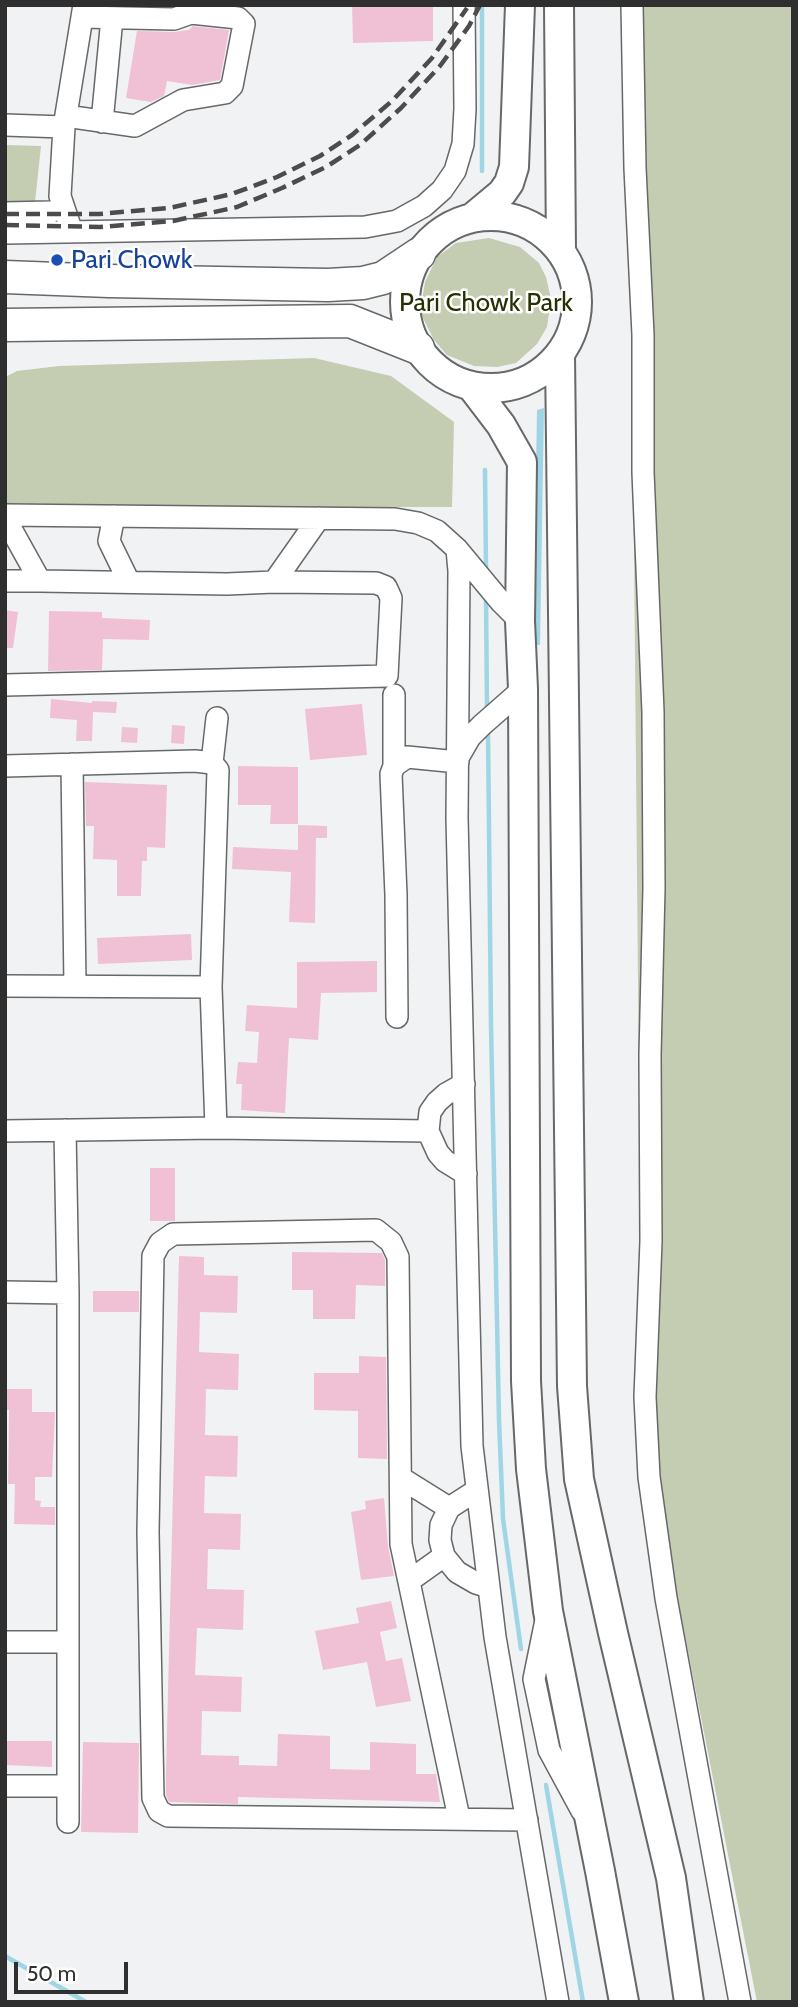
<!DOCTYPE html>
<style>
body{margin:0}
#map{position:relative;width:798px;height:2007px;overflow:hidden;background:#f1f2f3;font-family:Cabin,sans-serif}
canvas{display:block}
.frame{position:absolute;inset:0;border:7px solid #2f2f30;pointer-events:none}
.scale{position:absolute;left:14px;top:1962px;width:114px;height:32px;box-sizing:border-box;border:4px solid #2f2f30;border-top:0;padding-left:9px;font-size:21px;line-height:24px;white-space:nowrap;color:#2f2f30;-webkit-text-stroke:5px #fff;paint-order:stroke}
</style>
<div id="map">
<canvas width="798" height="2007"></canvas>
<div class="frame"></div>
<div class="scale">50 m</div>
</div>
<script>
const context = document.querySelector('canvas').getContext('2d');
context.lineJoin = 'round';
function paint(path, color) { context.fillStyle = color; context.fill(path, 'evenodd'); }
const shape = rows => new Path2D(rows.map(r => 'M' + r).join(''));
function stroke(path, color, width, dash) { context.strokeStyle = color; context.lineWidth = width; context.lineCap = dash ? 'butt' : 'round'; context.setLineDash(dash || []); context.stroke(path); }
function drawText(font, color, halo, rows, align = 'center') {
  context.font = font + ' Cabin,sans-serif'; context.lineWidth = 5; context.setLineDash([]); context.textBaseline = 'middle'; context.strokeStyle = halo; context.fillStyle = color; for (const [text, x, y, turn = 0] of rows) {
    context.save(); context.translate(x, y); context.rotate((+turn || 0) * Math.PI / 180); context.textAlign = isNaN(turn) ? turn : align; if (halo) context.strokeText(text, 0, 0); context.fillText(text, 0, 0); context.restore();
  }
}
const green = shape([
 [629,5,793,5,793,2002,757,2002,642,1417],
 [5,145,41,146,33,221,5,233],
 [489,238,520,247,539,263,546,277,551,299,547,327,537,344,516,363,497,367,474,366,447,355,434,340,420,312,425,282,437,257,456,243],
 [314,358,391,376,454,422,452,507,5,507,5,377,17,371,59,366]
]);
const water = shape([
 [544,408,540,645,533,645,537,410]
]);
const stream = shape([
 [482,5,482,171],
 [485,470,486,570],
 [486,597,487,710],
 [488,730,491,1026,499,1420,503,1519,521,1649],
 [546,1785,583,2002],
 [5,1956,86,2002]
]);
const building = shape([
 [352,5,433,5,433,41,353,43],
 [193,26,229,30,220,80,192,85,167,81,164,96,151,102,126,98,137,31,174,32,189,30],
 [5,610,18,612,13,648,5,648],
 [49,611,102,612,102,618,150,620,149,640,103,639,102,670,48,671],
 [51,699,92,703,92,701,117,702,116,713,93,712,92,741,76,741,77,720,50,718],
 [362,704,367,755,310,760,305,709],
 [172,725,185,726,184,744,171,743],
 [122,727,138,728,137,743,121,742],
 [238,766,298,767,298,824,270,824,271,805,238,805],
 [85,782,167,785,165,848,147,847,147,861,142,861,141,896,117,896,117,860,93,859,94,826,86,826],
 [298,825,327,826,327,838,316,838,315,923,289,922,291,872,232,869,233,847,298,850],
 [191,934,192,960,98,964,97,938],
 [377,961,377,992,321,993,318,1040,289,1038,285,1113,241,1110,242,1084,236,1084,238,1062,257,1063,259,1032,245,1031,247,1005,297,1008,297,962],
 [150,1168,175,1168,175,1221,150,1221],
 [292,1252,382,1253,385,1260,385,1286,356,1285,355,1319,313,1319,313,1290,292,1290],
 [179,1256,204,1257,204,1275,238,1276,237,1313,200,1312,199,1352,239,1354,238,1390,206,1389,205,1435,238,1436,237,1477,205,1476,204,1513,241,1514,240,1550,208,1549,207,1589,244,1590,243,1630,197,1628,195,1675,242,1677,241,1712,202,1711,201,1755,239,1756,239,1765,277,1766,278,1734,330,1736,330,1769,370,1770,370,1742,416,1744,416,1774,436,1774,440,1802,238,1797,238,1804,169,1802,166,1795,166,1769],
 [93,1291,139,1291,139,1312,93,1312],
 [359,1356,386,1357,387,1459,358,1458,358,1411,314,1410,314,1373,359,1373],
 [5,1389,32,1389,32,1412,55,1412,52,1477,35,1477,35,1500,41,1501,40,1507,55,1507,55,1525,14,1524,15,1484,8,1484,9,1410,5,1410],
 [384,1498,388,1546,394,1576,361,1580,351,1512,366,1509,365,1501],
 [391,1601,397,1628,380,1632,386,1661,402,1658,411,1701,376,1707,367,1662,323,1670,315,1631,359,1623,356,1608],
 [5,1741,52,1741,52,1767,5,1765],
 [83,1742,139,1743,138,1833,81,1832]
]);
const minor = shape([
 [632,5,635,168,643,335,643,472,653,712,654,888,650,1055,651,1241,645,1397,649,1477,666,1598,740,2002],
 [66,116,135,126,183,100,225,93,232,86,244,24,238,18,191,13,174,19,82,17],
 [102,122,112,18],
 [5,125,64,127],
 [5,213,51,212],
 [72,232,60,196,64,127,84,5],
 [5,233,365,227,397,221,424,206,442,190,455,171,463,144,465,109,464,5],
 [5,515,395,519,418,523,437,531,457,549,501,602,520,621],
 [114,516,109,541,129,582],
 [5,518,40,581,227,584,274,582,319,518],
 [457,549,459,571,457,818,472,1446,495,1637,558,2002],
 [5,581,40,581],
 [5,685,387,676,391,598,386,587,376,583,274,582],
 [459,756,470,737,482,725,523,689],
 [212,763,217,718],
 [72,764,75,986],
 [5,766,195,761,212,763,218,770,211,987,216,1128],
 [394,766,394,695],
 [5,986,211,987],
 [397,1017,396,895,391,774,394,766,407,757,458,762],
 [464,1084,446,1094,437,1102,430,1112,428,1131,438,1153,445,1161,466,1174],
 [65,1130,68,1293,68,1822],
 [5,1131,216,1128,428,1131],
 [5,1292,68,1293],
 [401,1478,449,1508],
 [477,1490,449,1508,441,1525,440,1540,444,1556,457,1572,476,1583,489,1587],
 [409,1581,444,1556],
 [546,1620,534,1679,549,1750,582,1811],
 [5,1642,68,1642],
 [5,1786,68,1786],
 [459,1818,401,1544,398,1257,391,1242,376,1230,173,1234,160,1243,153,1256,148,1532,153,1798,159,1811,168,1816,527,1820]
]);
const major = shape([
 [559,5,561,252],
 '405 302a86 86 0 1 1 172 0a86 86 0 1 1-172 0Z',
 [472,218,502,193,509,183,514,167,520,5],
 [560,355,572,1386,579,1479,613,1633,671,1878,689,2002],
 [472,387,501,425,522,462,520,621,523,689,526,1381,531,1469,548,1611,600,1871,624,2002]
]);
const highway = shape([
 [5,277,109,281,328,285,363,283,383,278,419,254],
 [5,325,350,321,418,348]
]);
const rail = shape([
 [5,214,99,214,169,208,232,194,277,177,320,156,352,135,392,101,432,58,467,8],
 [5,225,100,227,173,221,237,207,282,188,326,167,360,145,401,108,440,66,469,26,480,5]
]);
const markers = [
 [57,260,7,"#1a4fb4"]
];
const transitNames = [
 ["Pari Chowk",71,260]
];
const parkNames = [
 ["Pari Chowk Park",486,303]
];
paint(green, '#c4ccb2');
paint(water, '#a0d5e6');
stroke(stream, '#a0d5e6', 4.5);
paint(building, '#f0c1d4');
stroke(minor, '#676869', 24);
stroke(major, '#676869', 32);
stroke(highway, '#676869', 35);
stroke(minor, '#fff', 21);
stroke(major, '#fff', 28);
stroke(highway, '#fff', 32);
stroke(rail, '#4c4c4d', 4.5, [14, 7]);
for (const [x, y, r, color] of markers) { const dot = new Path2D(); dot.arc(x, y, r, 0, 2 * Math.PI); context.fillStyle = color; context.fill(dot); stroke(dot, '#fff', 2.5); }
drawText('26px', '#164399', '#fff', transitNames, 'left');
drawText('26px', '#273000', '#fff', parkNames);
</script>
